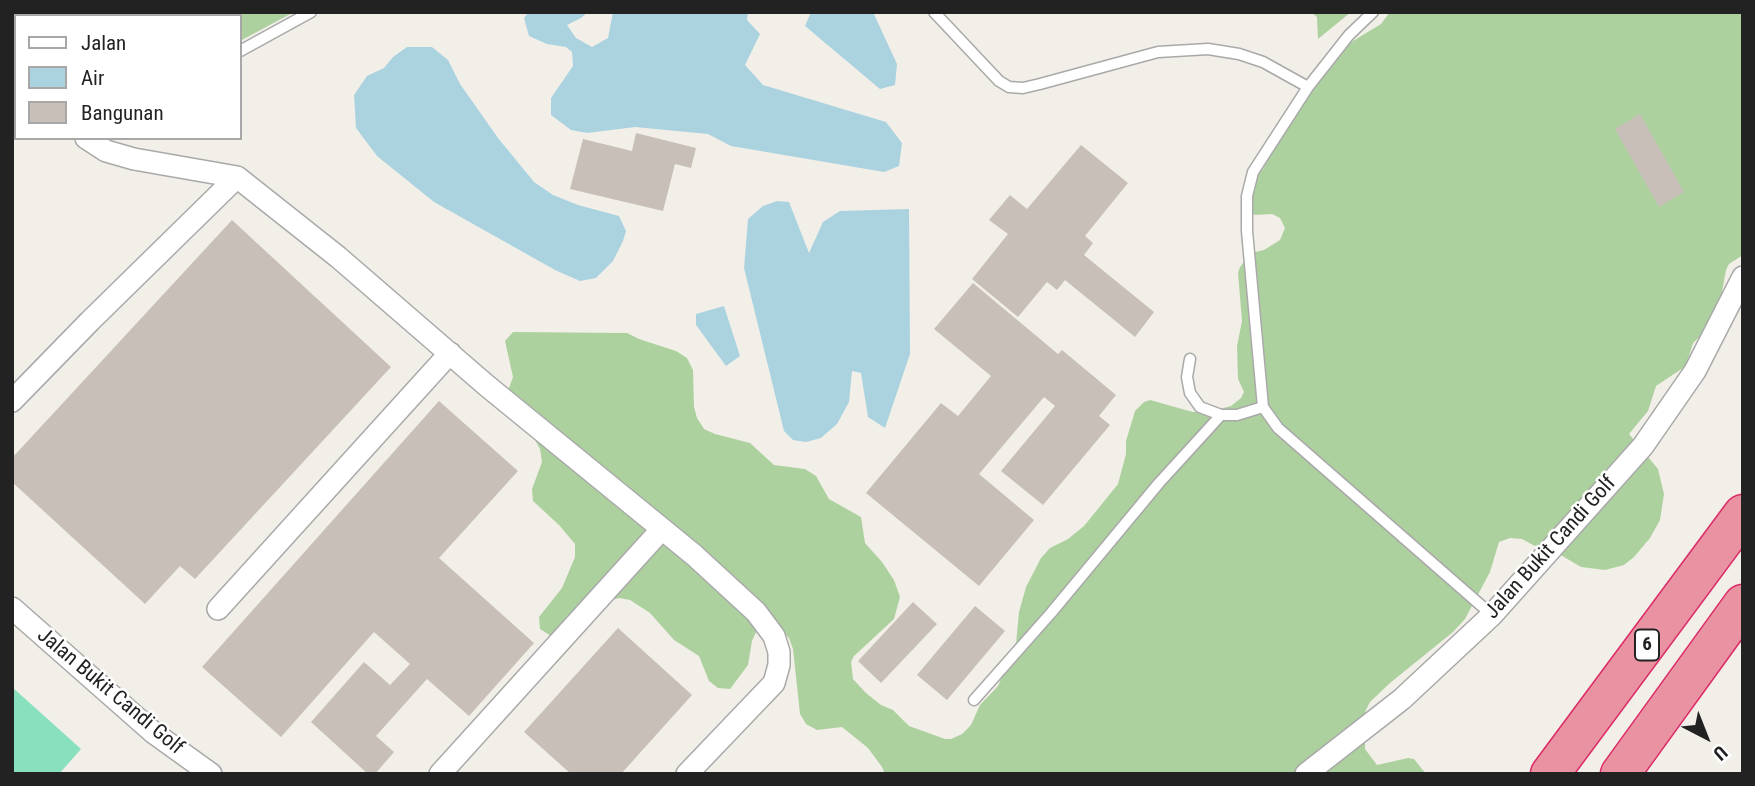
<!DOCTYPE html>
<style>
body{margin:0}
#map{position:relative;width:1755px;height:786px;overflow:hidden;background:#f2efe9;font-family:"Roboto Condensed",sans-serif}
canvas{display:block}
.frame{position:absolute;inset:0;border:14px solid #222;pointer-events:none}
.legend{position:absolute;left:14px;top:14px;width:228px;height:126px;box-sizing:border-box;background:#fff;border:2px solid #a7a7a7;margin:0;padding:9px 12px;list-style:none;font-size:21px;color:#222}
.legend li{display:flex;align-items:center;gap:14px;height:35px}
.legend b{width:35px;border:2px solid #a7a7a7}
.north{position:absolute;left:1671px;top:702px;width:70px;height:70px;-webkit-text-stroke:5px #fff;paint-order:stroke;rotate:138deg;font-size:19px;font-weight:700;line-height:28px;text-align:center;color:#222}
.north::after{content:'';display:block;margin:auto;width:24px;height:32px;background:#222;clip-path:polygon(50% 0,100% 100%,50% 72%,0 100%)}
</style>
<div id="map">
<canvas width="1755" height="786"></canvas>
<div class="frame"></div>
<ul class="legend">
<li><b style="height:9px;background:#fff"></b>Jalan</li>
<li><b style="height:19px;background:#aad3df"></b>Air</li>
<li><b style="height:19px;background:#c7bfb8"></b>Bangunan</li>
</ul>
<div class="north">U</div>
</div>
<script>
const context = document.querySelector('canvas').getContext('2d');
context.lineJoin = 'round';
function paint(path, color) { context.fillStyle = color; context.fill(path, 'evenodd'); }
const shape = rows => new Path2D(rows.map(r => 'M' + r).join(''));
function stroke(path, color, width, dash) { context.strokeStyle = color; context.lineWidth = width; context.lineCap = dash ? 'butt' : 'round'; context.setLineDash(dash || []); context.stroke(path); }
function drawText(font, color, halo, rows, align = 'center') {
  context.font = font + ' "Roboto Condensed",sans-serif'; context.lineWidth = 5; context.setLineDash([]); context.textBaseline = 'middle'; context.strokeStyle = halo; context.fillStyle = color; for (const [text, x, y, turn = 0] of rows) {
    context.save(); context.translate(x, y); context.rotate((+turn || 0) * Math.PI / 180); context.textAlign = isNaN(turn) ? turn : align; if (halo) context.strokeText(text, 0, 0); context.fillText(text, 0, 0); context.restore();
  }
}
const forest = shape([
 [218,12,294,12,240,41,240,16,213,16],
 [1311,12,1351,12,1318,39,1317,17],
 [1390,12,1743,12,1743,255,1729,264,1726,270,1719,308,1711,326,1693,343,1686,366,1656,386,1648,411,1629,434,1658,469,1664,494,1660,520,1650,538,1634,557,1624,565,1605,570,1581,567,1559,554,1533,545,1522,539,1510,538,1499,542,1490,572,1465,619,1453,632,1390,683,1370,702,1365,712,1365,749,1377,765,1408,758,1414,759,1426,774,885,774,882,767,868,748,842,727,817,730,806,724,800,714,793,649,789,638,781,631,757,630,752,641,748,665,730,689,718,688,709,681,699,656,674,640,650,613,630,600,619,598,608,601,551,636,540,629,539,617,562,588,575,557,575,544,559,525,533,501,532,489,542,462,540,449,534,438,516,420,495,407,500,396,509,388,513,377,505,341,513,332,627,333,639,339,676,351,687,358,693,370,694,407,697,418,704,429,715,434,750,443,774,465,805,469,816,476,829,499,861,517,865,543,882,562,894,580,900,597,894,619,854,656,851,662,853,679,866,693,881,705,893,710,909,726,945,739,951,739,962,734,971,725,980,705,998,686,1016,644,1019,612,1026,587,1041,558,1050,548,1068,539,1084,526,1118,484,1126,454,1126,441,1135,411,1144,402,1150,400,1193,412,1212,411,1231,406,1241,398,1244,392,1238,379,1237,346,1242,321,1238,273,1240,267,1251,253,1264,250,1280,240,1285,228,1280,218,1272,214,1255,215,1247,211,1250,181,1263,169,1281,136,1334,59,1348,44,1381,24]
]);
const pitch = shape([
 [12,687,81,749,59,774,12,774]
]);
const water = shape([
 [529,12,588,12,581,18,567,25,576,38,592,47,608,38,613,12,748,12,747,20,760,34,745,65,763,85,886,122,902,143,899,166,884,172,731,146,708,134,635,127,587,133,571,130,551,115,551,98,573,66,572,52,566,47,547,44,529,36,524,18],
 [811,12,873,12,897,64,895,85,880,89,805,26],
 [407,47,432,47,448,60,460,84,498,138,534,182,553,195,578,205,619,216,626,231,623,241,613,261,596,278,580,281,555,270,434,202,377,156,356,128,354,95,367,76,384,68,393,57],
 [777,201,789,202,809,253,823,222,840,211,909,209,910,354,885,428,868,417,861,373,852,371,849,402,837,424,821,438,806,442,793,440,784,431,744,268,748,219,763,206],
 [724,306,740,356,726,366,696,325,696,314]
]);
const building = shape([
 [1640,114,1684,192,1659,207,1615,129],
 [636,133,696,148,691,168,675,164,663,211,570,189,583,139,632,151],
 [1081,145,1128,183,1085,236,1093,243,1084,255,1154,312,1135,337,1065,280,1057,290,1047,282,1018,317,972,279,1008,234,989,220,1010,195,1027,209],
 [232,220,391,367,195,579,180,566,145,604,12,482,12,458],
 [973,283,1058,354,1062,350,1116,395,1099,416,1110,425,1043,505,1001,471,1055,406,1044,397,979,474,1034,520,979,586,866,493,941,403,958,416,991,376,934,329],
 [439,401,518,471,439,558,534,643,469,716,427,679,376,736,394,752,375,774,368,774,311,722,364,662,390,685,410,664,374,632,281,737,202,667],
 [913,602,937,624,881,683,858,661],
 [975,606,1005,631,947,700,917,675],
 [618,628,692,695,621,774,571,774,524,732]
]);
const service = shape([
 [934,12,999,81,1009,87,1023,88,1040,84,1158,52,1208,49,1239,54,1263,62,1308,87],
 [1373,12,1349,35,1308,87,1253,172,1247,196,1247,231,1263,407,1278,428,1492,615],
 [240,51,311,12],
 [1190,359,1187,377,1190,393,1200,407,1221,415,1237,415,1263,407],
 [974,700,1051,613,1159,483,1221,415]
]);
const minor = shape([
 [12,70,16,74],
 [237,177,338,257,486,385,694,555,756,612,774,636,779,652,779,665,774,683,687,774],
 [12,401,90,321,237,177,134,159,106,151,86,138],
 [12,608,154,733,211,774],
 [218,609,450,353],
 [440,774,661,530],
 [1306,774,1402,699,1492,615,1643,446,1695,371,1743,277]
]);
const motorway = shape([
 [1550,774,1743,514],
 [1620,774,1743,604]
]);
const shields = [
 [1647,645,24]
];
const shieldNames = [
 ["6",1647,645]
];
const streetNames = [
 ["Jalan Bukit Candi Golf",1551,548,-48],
 ["Jalan Bukit Candi Golf",110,692,40]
];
paint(forest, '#add19e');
paint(pitch, '#88e0be');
paint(water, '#aad3df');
paint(building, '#c7bfb8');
stroke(service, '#a9a9a9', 13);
stroke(minor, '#a9a9a9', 24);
stroke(motorway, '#dc2a67', 41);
stroke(service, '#fff', 10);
stroke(minor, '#fff', 21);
stroke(motorway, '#e892a2', 38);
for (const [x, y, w] of shields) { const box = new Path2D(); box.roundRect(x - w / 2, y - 15.5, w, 31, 5); context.fillStyle = '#fff'; context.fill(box); stroke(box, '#222', 2); }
drawText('bold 19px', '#222', null, shieldNames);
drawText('21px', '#222', '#fff', streetNames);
</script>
